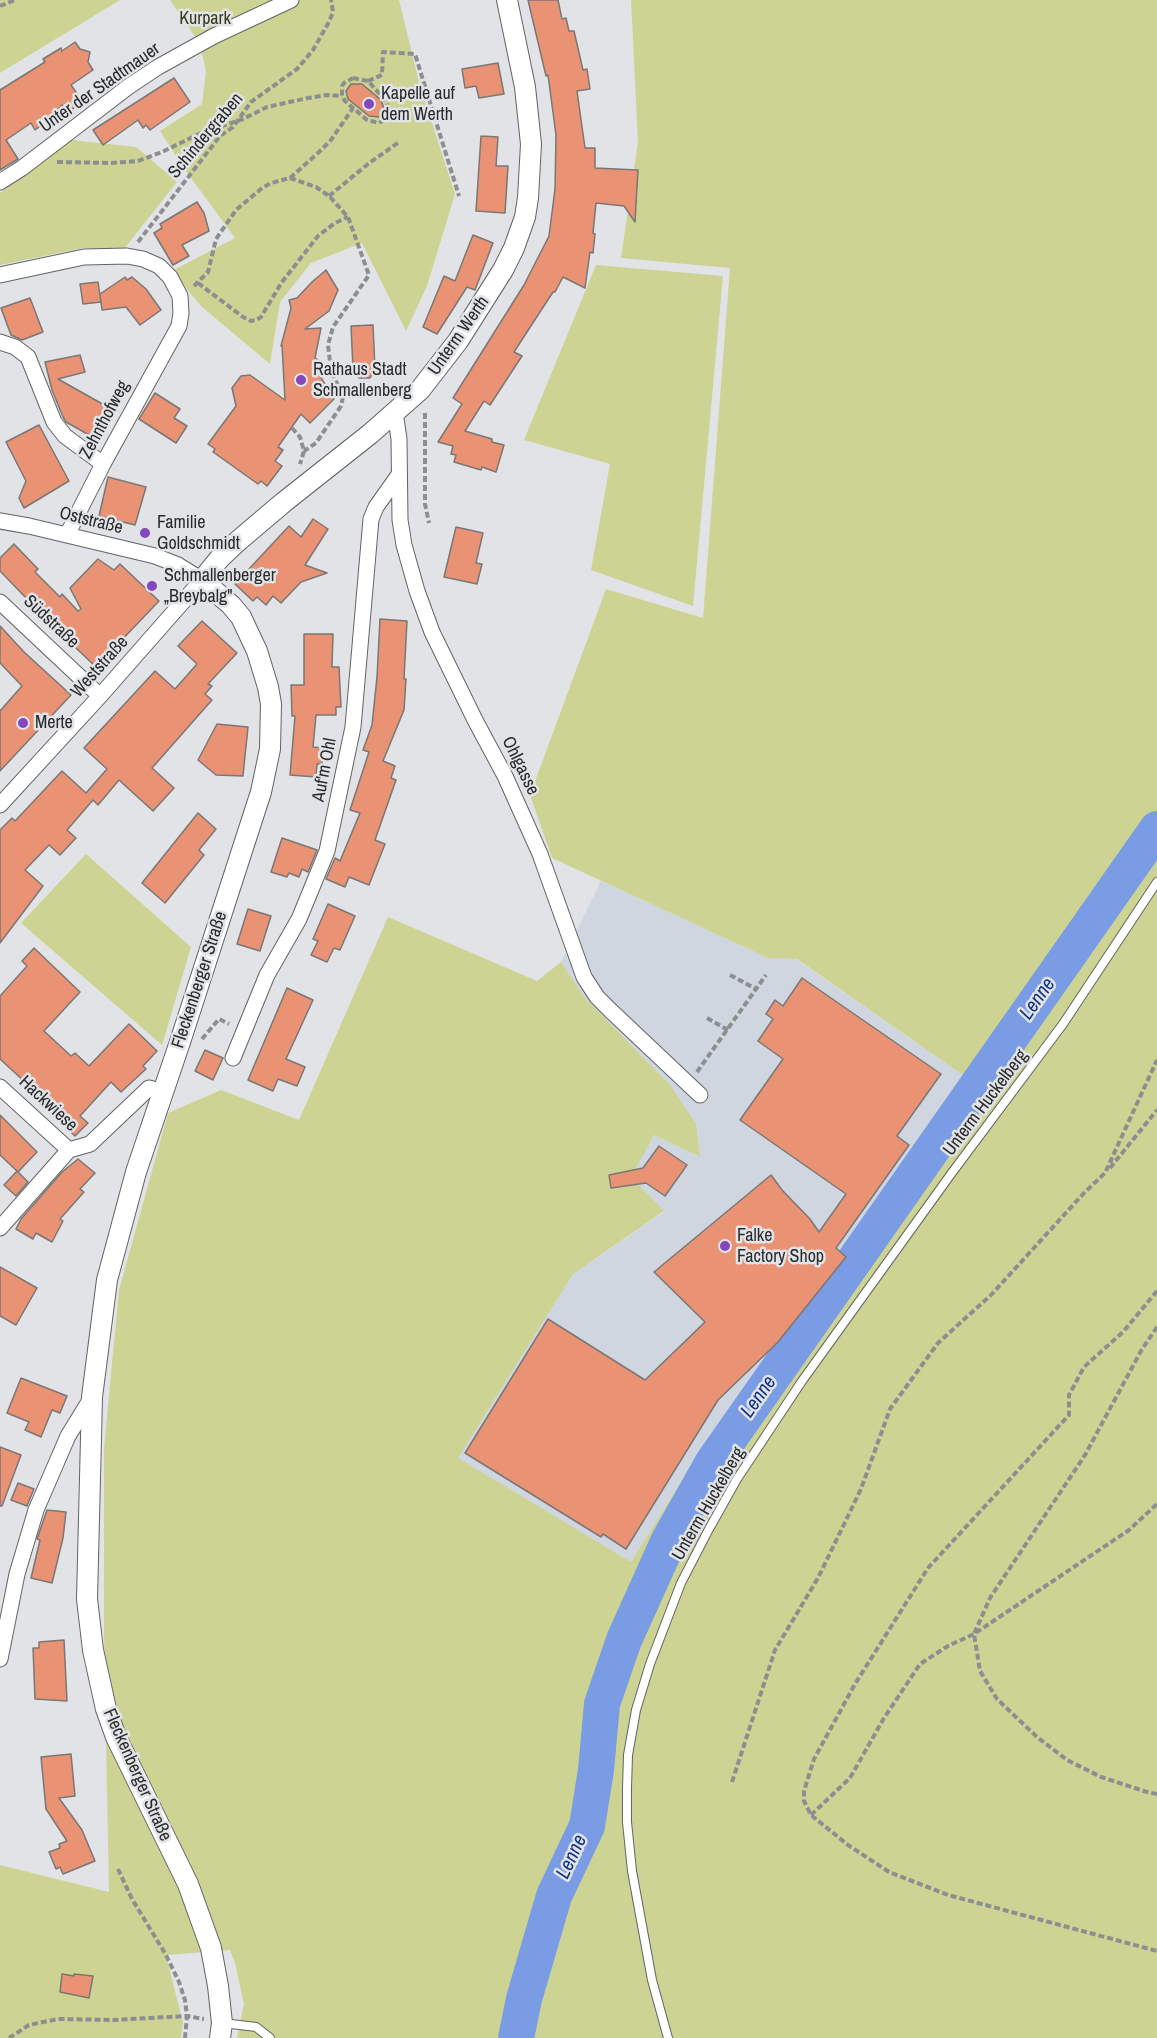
<!DOCTYPE html>
<meta charset="utf-8">
<style>
body{margin:0}
canvas{display:block;background:#e1e3e6}
</style>
<canvas width="1157" height="2038"></canvas>
<script>
const context = document.querySelector('canvas').getContext('2d');
context.lineJoin = 'round';
function paint(path, color) { context.fillStyle = color; context.fill(path, 'evenodd'); }
const shape = rows => new Path2D(rows.map(r => 'M' + r).join(''));
function stroke(path, color, width, dash) { context.strokeStyle = color; context.lineWidth = width; context.lineCap = dash ? 'butt' : 'round'; context.setLineDash(dash || []); context.stroke(path); }
function drawText(font, color, halo, rows, align = 'center') {
  context.font = font + ' "Archivo Narrow",sans-serif'; context.lineWidth = 5; context.setLineDash([]); context.textBaseline = 'middle'; context.strokeStyle = halo; context.fillStyle = color; for (const [text, x, y, turn = 0] of rows) {
    context.save(); context.translate(x, y); context.rotate((+turn || 0) * Math.PI / 180); context.textAlign = isNaN(turn) ? turn : align; if (halo) context.strokeText(text, 0, 0); context.fillText(text, 0, 0); context.restore();
  }
}
const built = shape([
 [601,881,768,958,796,959,970,1080,850,1256,702,1448,631,1562,457,1459,573,1274,664,1212,630,1177,654,1135,699,1157,670,1085,585,998,561,962]
]);
const green = shape([
 [0,0,120,0,0,73],
 [170,0,399,0,420,86,455,194,427,286,406,331,362,243,311,263,280,302,270,364,202,307,172,271,235,238,183,167,160,131,202,104,206,71,200,44],
 [631,0,1157,0,1157,2038,237,2038,244,2004,235,1963,230,1950,166,1955,183,2023,181,2038,0,2038,0,1865,109,1892,104,1636,104,1448,119,1290,168,1113,221,1090,299,1120,388,917,537,981,561,962,585,998,670,1085,696,1124,700,1157,654,1135,631,1177,664,1211,573,1274,458,1458,631,1562,702,1448,850,1256,970,1080,797,959,768,958,552,858,530,795,606,589,703,618,730,268,621,258,638,142],
 [71,140,136,147,177,182,124,249,83,248,0,265,0,193],
 [596,265,723,276,693,606,591,570,610,464,524,440],
 [86,854,191,947,162,1045,21,923]
]);
const river = shape([
 [516,2038,524,1999,554,1896,587,1826,596,1770,602,1704,624,1640,669,1540,713,1462,1157,829]
]);
const building = shape([
 [528,0,558,0,562,19,566,18,569,31,574,31,583,70,587,69,590,89,577,91,585,148,595,148,595,168,638,170,635,222,624,206,596,203,593,233,595,234,593,253,590,252,585,288,563,277,555,292,553,292,514,352,522,356,490,405,484,401,465,431,492,439,492,442,504,445,496,472,482,467,481,470,454,462,456,455,451,454,453,446,438,442,462,404,453,398,524,285,549,236,555,189,556,135,548,75,546,76,528,0],
 [75,42,80,49,90,52,88,62,93,70,71,85,83,102,67,113,62,105,47,121,35,130,31,123,6,140,18,159,0,170,0,90,45,62,43,59,61,48,62,51,75,42],
 [498,63,504,94,479,98,476,86,465,88,462,69,498,63],
 [174,78,190,102,150,130,146,125,143,128,138,120,103,145,93,130,174,78],
 [351,84,362,84,381,100,384,109,379,117,369,116,348,99,346,91,351,84],
 [481,136,498,137,496,166,508,166,505,213,476,211,481,136],
 [197,202,204,213,209,231,182,245,189,256,173,265,154,233,162,228,160,224,197,202],
 [473,235,493,243,475,290,467,287,437,334,423,327,444,276,455,281,473,235],
 [326,270,338,290,329,311,305,329,321,328,315,358,321,362,317,367,320,376,334,399,310,423,301,414,278,447,283,450,275,461,282,466,267,486,261,481,258,484,213,452,215,449,208,444,236,406,232,388,241,376,250,375,285,400,282,345,281,346,291,308,289,300,297,298,312,282,326,270],
 [125,277,127,280,132,277,146,289,161,310,140,325,126,307,102,310,100,294,125,277],
 [98,282,101,302,83,304,80,284,98,282],
 [30,298,43,332,22,340,11,335,1,308,30,298],
 [373,325,375,369,370,378,359,378,353,369,351,326,373,325],
 [80,355,85,372,58,379,115,411,98,440,66,422,63,417,52,390,45,362,80,355],
 [155,393,180,409,174,418,187,426,176,443,139,419,155,393],
 [39,425,69,481,24,508,19,498,26,481,6,442,39,425],
 [108,477,146,487,135,525,99,516,108,477],
 [313,519,328,529,305,565,327,573,301,582,281,603,273,596,266,605,257,597,253,601,235,584,289,526,301,537,313,519],
 [456,527,483,533,476,563,482,564,477,584,444,577,456,527],
 [14,544,38,569,35,572,60,597,62,594,78,611,81,609,70,588,98,559,114,570,120,564,159,601,96,667,56,629,0,571,0,558,14,544],
 [380,619,407,621,404,679,406,679,404,710,383,761,395,766,391,778,396,780,375,840,385,844,369,885,349,877,345,887,326,879,335,858,340,861,360,813,350,810,369,752,363,750,372,725,377,677,380,619],
 [202,621,237,653,208,684,212,686,205,694,212,700,152,768,174,788,153,811,119,780,98,805,93,800,67,830,76,838,60,855,49,845,25,870,43,886,0,943,0,830,12,818,15,821,62,771,86,793,107,769,84,748,155,671,175,689,197,664,178,646,202,621],
 [0,626,24,652,71,695,0,771,0,711,22,686,0,663,0,626],
 [304,634,333,634,332,667,339,667,341,707,336,707,336,715,316,715,313,747,323,748,322,764,317,764,316,777,290,775,295,716,292,716,291,685,304,685,304,634],
 [217,724,248,727,243,776,216,775,198,760,217,724],
 [198,813,216,829,199,850,204,855,165,903,142,883,198,813],
 [282,838,317,850,308,872,302,869,299,877,289,873,287,877,271,872,282,838],
 [328,904,355,916,340,950,334,948,327,962,311,955,318,941,313,939,328,904],
 [248,909,271,916,260,951,237,944,248,909],
 [34,948,80,992,44,1031,71,1056,75,1053,89,1066,129,1024,157,1051,143,1066,146,1069,121,1092,111,1082,80,1116,88,1123,75,1136,54,1117,56,1113,52,1107,0,1059,0,996,27,966,22,961,34,948],
 [802,978,941,1074,897,1136,909,1145,836,1248,846,1257,778,1342,718,1400,626,1549,603,1534,601,1537,465,1453,548,1319,645,1380,705,1322,654,1272,771,1175,782,1190,810,1219,819,1232,846,1194,740,1120,783,1059,758,1041,773,1019,766,1014,775,1000,783,1006,802,978],
 [287,988,313,1000,286,1059,305,1067,297,1086,278,1079,273,1091,248,1080,287,988],
 [205,1050,223,1058,213,1080,195,1071,205,1050],
 [0,1115,37,1152,18,1172,28,1182,16,1196,4,1185,17,1171,0,1155,0,1115],
 [659,1146,687,1165,665,1196,646,1183,611,1188,609,1175,643,1168,659,1146],
 [78,1159,95,1173,80,1189,84,1192,60,1219,63,1221,52,1242,36,1233,33,1239,16,1229,21,1219,62,1172,78,1159],
 [0,1267,37,1288,16,1325,0,1316,0,1267],
 [21,1378,67,1396,60,1413,52,1410,41,1437,25,1430,29,1422,7,1413,21,1378],
 [0,1447,21,1455,2,1506,0,1506,0,1447],
 [18,1483,34,1489,27,1506,11,1500,18,1483],
 [47,1510,66,1512,63,1538,52,1583,31,1578,40,1540,37,1539,47,1510],
 [64,1640,67,1701,35,1699,33,1648,39,1648,39,1642,64,1640],
 [71,1754,75,1796,59,1798,82,1830,95,1861,63,1874,60,1867,56,1869,49,1852,60,1848,59,1844,67,1841,46,1809,41,1757,71,1754],
 [62,1974,74,1976,74,1974,93,1976,89,1998,60,1992,62,1974]
]);
const path = shape([
 [0,6,15,0],
 [353,78,368,81,386,101,389,110,388,116,384,120,379,123,367,120,345,101,342,96,342,86,344,83,353,78],
 [368,81,382,75,383,52,415,54,459,196],
 [57,162,111,163,138,161,162,152,201,133,243,119,267,107,308,98,327,95,342,96],
 [290,178,316,187,329,196,348,217,369,275,333,327,328,345,331,370,343,397,341,406,316,443,304,451],
 [329,196,368,164,399,142],
 [138,242,220,136,233,127,251,102,297,69,313,50,329,22,333,12,331,0],
 [198,283,243,317,251,321,256,320,261,317,282,282,318,236,335,223,348,217],
 [194,286,208,272,216,239,236,210,262,188,271,183,290,178,318,153,331,140,353,108],
 [425,413,425,504,429,523],
 [292,428,300,437,304,451,300,464],
 [730,975,756,989],
 [707,1018,728,1030],
 [202,1039,219,1019,229,1024],
 [697,1072,766,975],
 [1110,1168,1157,1110],
 [1157,1291,1123,1332,1084,1367,1069,1395,1069,1415,928,1568,855,1684,814,1759,804,1791,804,1801,811,1815,848,1845,889,1872,948,1895,1157,1951],
 [1157,1327,1141,1351,1085,1455,990,1598,974,1634,980,1671,997,1699,1037,1737,1067,1760,1101,1777,1147,1792,1157,1794],
 [732,1782,775,1650,818,1578,861,1489,890,1409,938,1343,991,1295,1084,1193,1105,1173,1157,1060],
 [811,1815,850,1778,884,1718,920,1664,948,1646,974,1634,1129,1530,1157,1504],
 [118,1869,132,1899,166,1955,179,1982,185,2000,187,2016,185,2038],
 [9,2038,29,2025,58,2019,114,2020,187,2016,204,2019]
]);
const service = shape([
 [223,2023,256,2027,270,2038],
 [668,2038,652,1980,632,1871,627,1822,627,1788,628,1755,636,1710,650,1664,681,1583,709,1529,737,1479,802,1381,951,1174,1063,1024,1157,882]
]);
const minor = shape([
 [0,182,22,168,128,87,158,67,214,36,291,0],
 [0,275,84,257,127,256,143,259,159,266,170,277,180,296,181,313,179,326,103,464,67,535],
 [0,342,15,347,28,357,54,422,65,436,103,464],
 [395,412,399,439,400,520,404,545,417,591,432,632,475,720,505,776,540,854,584,977,597,997,610,1010,700,1095],
 [0,521,29,526,155,556,178,565,202,580,100,696,0,805],
 [0,602,100,696],
 [233,1058,267,975,299,919,327,851,353,727,371,519,376,507,398,476],
 [0,1087,69,1150],
 [0,1228,69,1150,90,1144,149,1088,163,1092],
 [0,1659,17,1574,36,1510,68,1436,92,1397]
]);
const tertiary = shape([
 [220,2038,222,2023,218,1986,211,1948,188,1884,116,1737,106,1709,93,1650,87,1599,92,1397,107,1280,136,1172,180,1042,261,792,270,749,271,704,268,687,257,651,241,617,231,605,202,580,220,558,238,541,284,502,370,434,420,390,458,341,503,270,514,248,525,217,528,198,531,144,525,87,507,0]
]);
const markers = [
 [369,104,6,"#8447bd"],
 [301,380,6,"#8447bd"],
 [145,533,6,"#8447bd"],
 [152,586,6,"#8447bd"],
 [23,723,6,"#8447bd"],
 [725,1246,6,"#8447bd"]
];
const parkNames = [
 ["Kurpark",205,19]
];
const streetNames = [
 ["Unter der Stadtmauer",100,88,-35],
 ["Schindergraben",206,136,-50],
 ["Unterm Werth",459,336,-55],
 ["Zehnthofweg",105,420,-62],
 ["Oststraße",91,521,14],
 ["Südstraße",51,622,43],
 ["Weststraße",100,667,-48],
 ["Ohlgasse",520,766,64],
 ["Auf'm Ohl",325,770,-79],
 ["Fleckenberger Straße",200,980,-72],
 ["Unterm Huckelberg",986,1103,-53],
 ["Hackwiese",48,1104,43],
 ["Unterm Huckelberg",709,1504,-60],
 ["Fleckenberger Straße",137,1775,66]
];
const poiNames = [
 ["Kapelle auf",381,94],
 ["dem Werth",381,115],
 ["Rathaus Stadt",313,370],
 ["Schmallenberg",313,391],
 ["Familie",157,523],
 ["Goldschmidt",157,544],
 ["Schmallenberger",164,576],
 ["„Breybalg\"",164,597],
 ["Merte",35,723],
 ["Falke",737,1236],
 ["Factory Shop",737,1257]
];
const waterNames = [
 ["Lenne",1038,999,-55],
 ["Lenne",759,1397,-55],
 ["Lenne",572,1857,-65]
];
paint(built, '#d0d6df');
paint(green, '#cdd493');
stroke(river, '#799ce5', 36);
paint(building, '#e99274');
stroke(building, '#7a7776', 1.5);
stroke(service, '#626366', 10);
stroke(minor, '#626366', 17);
stroke(tertiary, '#626366', 22);
stroke(path, '#8c8e90', 4, [6, 3]);
stroke(service, '#fff', 8);
stroke(minor, '#fff', 15);
stroke(tertiary, '#fff', 20);
for (const [x, y, r, color] of markers) { const dot = new Path2D(); dot.arc(x, y, r, 0, 2 * Math.PI); context.fillStyle = color; context.fill(dot); stroke(dot, '#e1e3e6', 2); }
drawText('18px', '#383b15', '#e1e3e6', parkNames);
drawText('18px', '#292a2b', '#e1e3e6', streetNames);
drawText('18px', '#292a2b', '#e1e3e6', poiNames, 'left');
drawText('italic 20px', '#123486', '#e1e3e6', waterNames);
</script>
